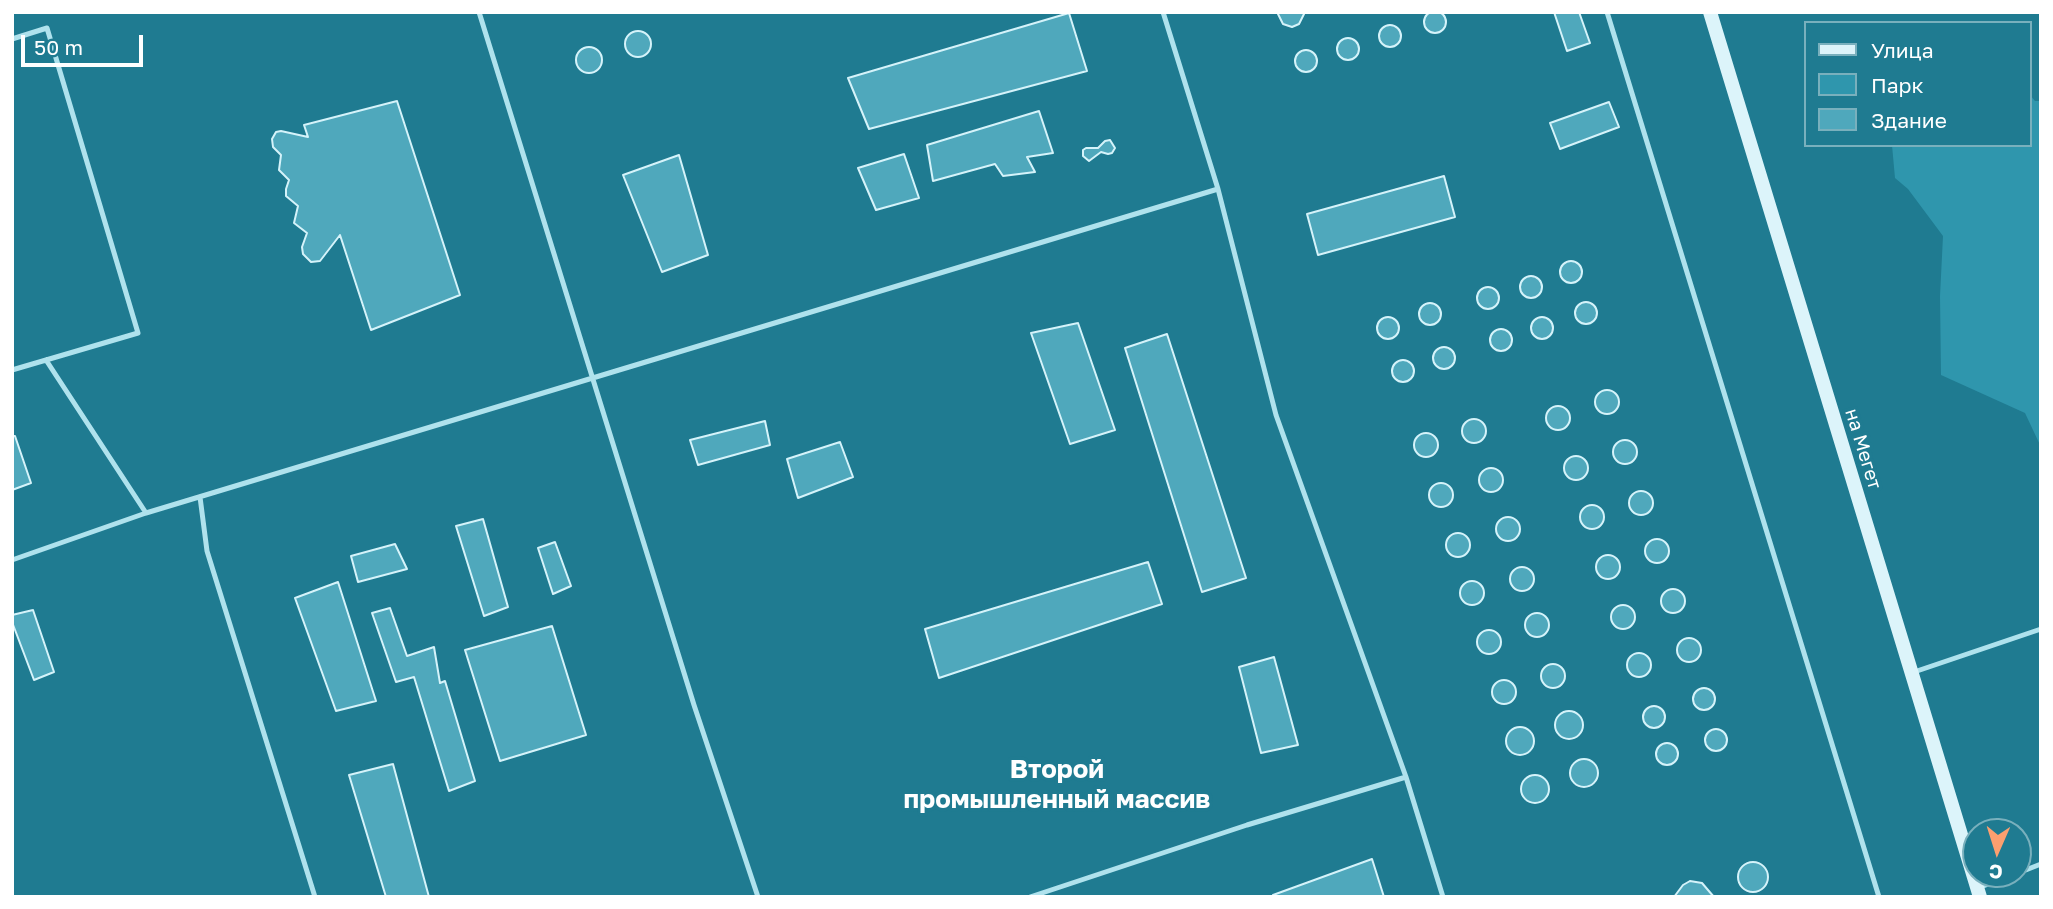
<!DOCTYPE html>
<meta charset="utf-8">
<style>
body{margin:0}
#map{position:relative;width:2053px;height:909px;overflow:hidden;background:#1f7b91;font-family:"Golos Text",sans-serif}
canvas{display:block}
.frame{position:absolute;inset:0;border:14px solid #fff;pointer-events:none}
.legend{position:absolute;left:1804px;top:21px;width:228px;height:126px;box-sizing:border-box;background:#1f7b91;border:2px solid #79b0bd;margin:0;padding:9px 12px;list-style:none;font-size:21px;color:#fff}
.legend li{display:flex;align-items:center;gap:14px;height:35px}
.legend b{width:35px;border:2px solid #79b0bd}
.north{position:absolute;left:1962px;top:818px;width:70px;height:70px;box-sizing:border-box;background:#1f7b91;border:2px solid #79b0bd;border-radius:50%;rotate:183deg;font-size:19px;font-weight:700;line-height:28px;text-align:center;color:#fff}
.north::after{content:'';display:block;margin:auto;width:24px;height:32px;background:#fc9f6f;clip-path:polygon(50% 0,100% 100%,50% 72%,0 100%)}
.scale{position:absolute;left:21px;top:35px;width:122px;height:32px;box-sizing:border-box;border:4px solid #fff;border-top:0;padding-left:9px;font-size:21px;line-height:24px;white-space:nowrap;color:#fff;-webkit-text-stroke:5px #1f7b91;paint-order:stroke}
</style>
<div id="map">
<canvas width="2053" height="909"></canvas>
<div class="frame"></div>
<ul class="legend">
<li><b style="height:9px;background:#dcf4fa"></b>Улица</li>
<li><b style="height:19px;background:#2f96ad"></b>Парк</li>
<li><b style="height:19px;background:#4fa8bc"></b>Здание</li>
</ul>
<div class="north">С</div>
<div class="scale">50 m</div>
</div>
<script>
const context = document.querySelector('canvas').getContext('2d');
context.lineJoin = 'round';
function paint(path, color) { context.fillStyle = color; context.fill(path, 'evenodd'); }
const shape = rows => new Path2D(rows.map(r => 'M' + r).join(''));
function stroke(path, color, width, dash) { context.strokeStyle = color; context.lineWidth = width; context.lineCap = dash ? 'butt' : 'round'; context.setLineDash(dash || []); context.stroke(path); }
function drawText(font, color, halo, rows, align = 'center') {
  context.font = font + ' "Golos Text",sans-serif'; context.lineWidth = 7; context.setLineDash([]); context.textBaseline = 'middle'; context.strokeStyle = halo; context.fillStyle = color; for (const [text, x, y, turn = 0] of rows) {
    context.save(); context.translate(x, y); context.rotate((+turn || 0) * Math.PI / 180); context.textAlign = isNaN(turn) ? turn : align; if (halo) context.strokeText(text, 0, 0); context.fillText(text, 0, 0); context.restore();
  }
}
const green = shape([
 [2030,95,2035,101,2041,101,2041,447,2025,413,1941,375,1940,296,1943,236,1908,189,1895,178,1892,145,2030,145]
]);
const building = shape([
 '1424 22a11 11 0 1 1 22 0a11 11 0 1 1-22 0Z',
 [1277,12,1305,12,1299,24,1292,27,1283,24,1277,12],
 [1554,12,1579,12,1590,43,1567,51,1554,12],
 [1069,13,1087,71,869,129,848,78,1069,13],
 '1379 36a11 11 0 1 1 22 0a11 11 0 1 1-22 0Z',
 '625 44a13 13 0 1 1 26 0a13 13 0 1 1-26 0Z',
 '1337 49a11 11 0 1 1 22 0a11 11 0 1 1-22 0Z',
 '576 60a13 13 0 1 1 26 0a13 13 0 1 1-26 0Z',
 '1295 61a11 11 0 1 1 22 0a11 11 0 1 1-22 0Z',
 [397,101,460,295,371,330,340,235,320,261,311,262,303,254,302,247,307,233,294,223,298,206,286,196,286,189,289,180,279,170,281,155,273,147,272,139,276,132,281,131,308,137,304,125,397,101],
 [1609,102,1619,127,1560,149,1550,123,1609,102],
 [1039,111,1053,153,1027,157,1035,172,1003,176,995,164,933,181,927,145,1039,111],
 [1110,140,1115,148,1112,153,1108,154,1101,152,1089,161,1083,156,1083,150,1086,148,1098,148,1105,141,1110,140],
 [904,154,919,198,876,210,858,168,904,154],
 [679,155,708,255,662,272,623,175,679,155],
 [1444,176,1455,217,1318,255,1307,214,1444,176],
 '1560 272a11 11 0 1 1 22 0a11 11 0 1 1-22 0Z',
 '1520 287a11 11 0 1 1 22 0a11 11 0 1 1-22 0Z',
 '1477 298a11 11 0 1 1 22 0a11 11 0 1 1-22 0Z',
 '1575 313a11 11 0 1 1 22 0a11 11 0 1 1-22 0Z',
 '1419 314a11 11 0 1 1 22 0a11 11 0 1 1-22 0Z',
 '1531 328a11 11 0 1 1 22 0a11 11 0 1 1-22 0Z',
 '1377 328a11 11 0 1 1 22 0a11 11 0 1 1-22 0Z',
 [1078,323,1115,430,1070,444,1031,333,1078,323],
 '1490 340a11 11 0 1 1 22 0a11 11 0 1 1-22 0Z',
 [1167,334,1246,578,1202,592,1125,348,1167,334],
 '1433 358a11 11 0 1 1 22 0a11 11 0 1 1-22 0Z',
 '1392 371a11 11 0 1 1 22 0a11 11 0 1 1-22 0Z',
 '1595 402a12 12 0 1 1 24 0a12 12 0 1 1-24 0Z',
 '1546 418a12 12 0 1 1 24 0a12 12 0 1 1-24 0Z',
 '1462 431a12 12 0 1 1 24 0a12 12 0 1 1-24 0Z',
 [765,421,770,445,698,465,690,440,765,421],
 '1414 445a12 12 0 1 1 24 0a12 12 0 1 1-24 0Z',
 [12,436,15,436,31,483,12,490,12,436],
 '1613 452a12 12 0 1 1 24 0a12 12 0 1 1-24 0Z',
 [840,442,853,477,798,498,787,459,840,442],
 '1564 468a12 12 0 1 1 24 0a12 12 0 1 1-24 0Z',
 '1479 480a12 12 0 1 1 24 0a12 12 0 1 1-24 0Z',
 '1429 495a12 12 0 1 1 24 0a12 12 0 1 1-24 0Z',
 '1629 503a12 12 0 1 1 24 0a12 12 0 1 1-24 0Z',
 '1580 517a12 12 0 1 1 24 0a12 12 0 1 1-24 0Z',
 '1496 529a12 12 0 1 1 24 0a12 12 0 1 1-24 0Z',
 [483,519,508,607,484,616,456,526,483,519],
 '1446 545a12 12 0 1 1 24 0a12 12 0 1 1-24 0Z',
 '1645 551a12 12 0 1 1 24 0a12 12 0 1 1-24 0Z',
 [555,542,571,586,553,594,538,548,555,542],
 [395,544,407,569,358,582,351,556,395,544],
 '1596 567a12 12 0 1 1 24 0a12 12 0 1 1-24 0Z',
 [1148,562,1162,604,939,678,925,629,1148,562],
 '1510 579a12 12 0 1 1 24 0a12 12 0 1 1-24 0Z',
 '1460 593a12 12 0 1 1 24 0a12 12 0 1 1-24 0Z',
 [338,582,376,701,336,711,295,598,338,582],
 '1661 601a12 12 0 1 1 24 0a12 12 0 1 1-24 0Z',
 '1611 617a12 12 0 1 1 24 0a12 12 0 1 1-24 0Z',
 [390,608,407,656,434,647,440,683,445,681,475,781,449,791,414,677,396,682,372,613,390,608],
 [33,610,54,672,34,680,12,622,12,615,33,610],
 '1525 625a12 12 0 1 1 24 0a12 12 0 1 1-24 0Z',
 [552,626,586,735,500,761,465,650,552,626],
 '1477 642a12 12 0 1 1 24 0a12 12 0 1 1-24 0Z',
 '1677 650a12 12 0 1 1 24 0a12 12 0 1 1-24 0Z',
 '1627 665a12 12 0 1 1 24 0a12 12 0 1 1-24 0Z',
 [1274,657,1298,745,1261,753,1239,667,1274,657],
 '1541 676a12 12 0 1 1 24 0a12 12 0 1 1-24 0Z',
 '1492 692a12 12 0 1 1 24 0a12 12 0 1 1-24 0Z',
 '1693 699a11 11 0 1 1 22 0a11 11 0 1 1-22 0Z',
 '1643 717a11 11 0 1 1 22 0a11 11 0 1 1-22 0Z',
 '1555 725a14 14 0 1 1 28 0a14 14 0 1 1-28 0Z',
 '1506 741a14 14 0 1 1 28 0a14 14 0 1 1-28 0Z',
 '1705 740a11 11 0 1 1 22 0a11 11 0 1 1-22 0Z',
 '1656 754a11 11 0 1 1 22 0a11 11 0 1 1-22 0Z',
 '1570 773a14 14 0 1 1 28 0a14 14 0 1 1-28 0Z',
 [393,764,429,897,386,897,349,775,393,764],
 '1521 789a14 14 0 1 1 28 0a14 14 0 1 1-28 0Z',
 [1372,859,1384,897,1273,897,1273,895,1372,859],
 '1738 877a15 15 0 1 1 30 0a15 15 0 1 1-30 0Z',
 [1690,881,1702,883,1714,897,1674,897,1683,885,1690,881]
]);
const lane = shape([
 [479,12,694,705,758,897],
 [1163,12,1218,189,1276,415,1406,777,1443,897],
 [1607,12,1879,897],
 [12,39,47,28,138,333,12,370],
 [46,360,146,513],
 [200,497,207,551,315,897],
 [12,560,146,513,1218,189],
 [1914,672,2041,629],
 [2018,873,2041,864],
 [1978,888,2014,874],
 [1030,897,1247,825,1406,777]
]);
const secondary = shape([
 [1710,12,1980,897]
]);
const streetNames = [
 ["на Мегет",1863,449,73]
];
const districtNames = [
 ["Второй",1057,770],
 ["промышленный массив",1057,800]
];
paint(green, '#2f96ad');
paint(building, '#4fa8bc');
stroke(building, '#d5f3fa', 2);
stroke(lane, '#afe2ed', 5);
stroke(secondary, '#dcf4fa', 14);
drawText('19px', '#fff', '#1f7b91', streetNames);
drawText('bold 26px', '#fff', '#1f7b91', districtNames);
</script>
